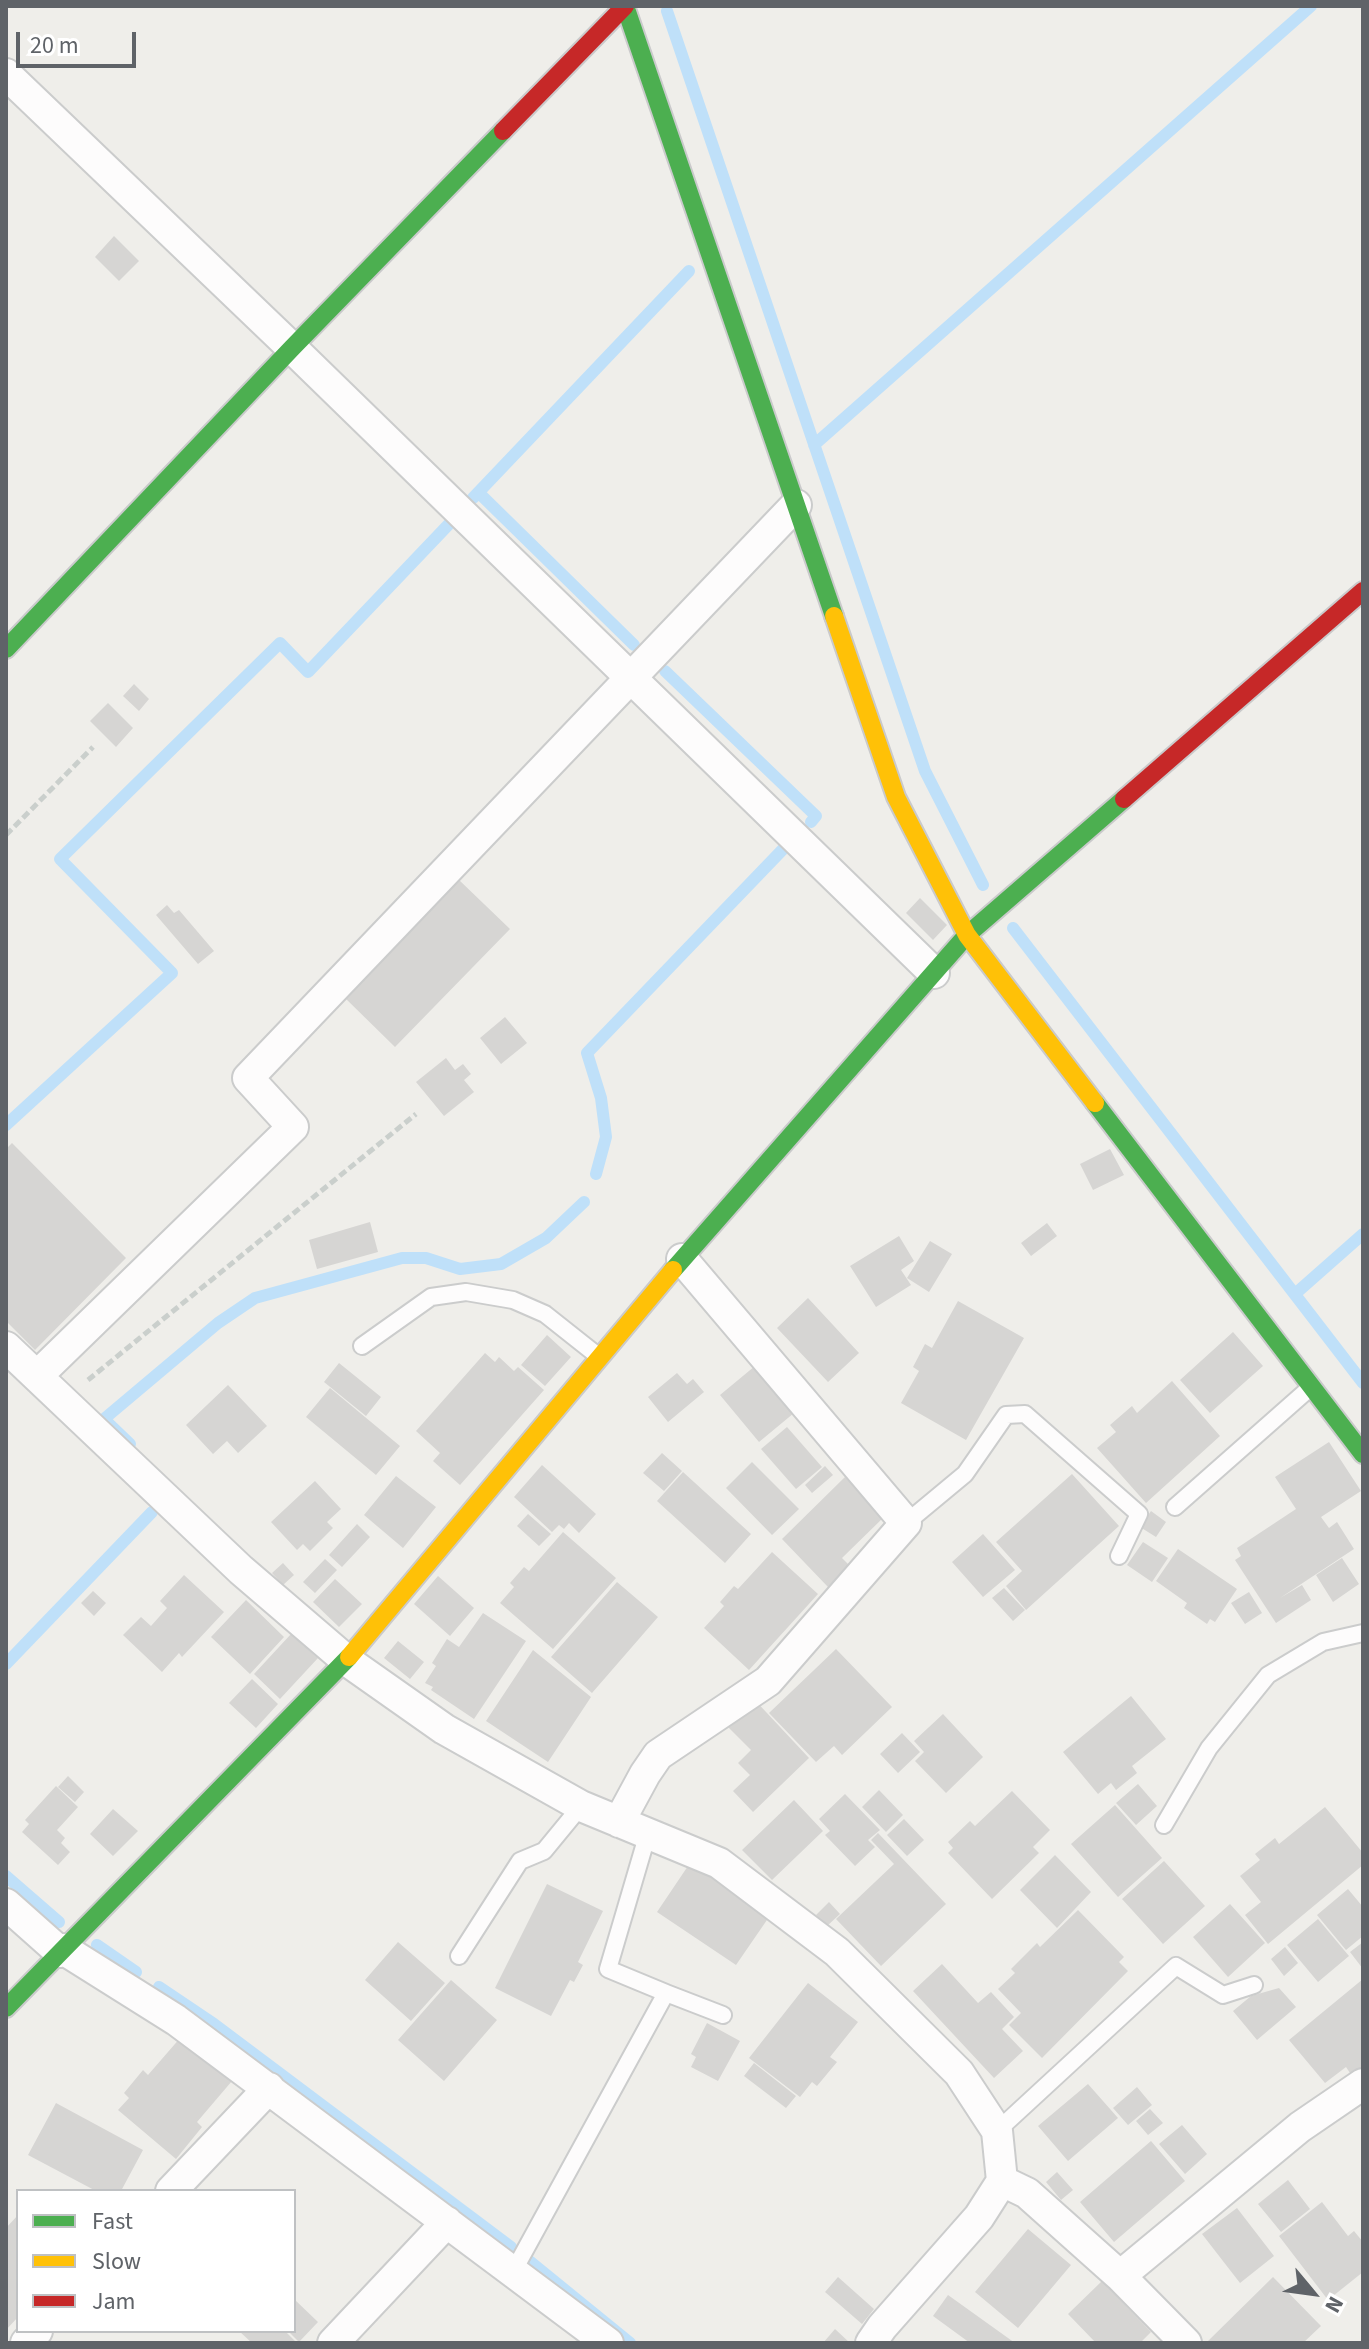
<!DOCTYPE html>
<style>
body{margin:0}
#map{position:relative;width:1369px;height:2349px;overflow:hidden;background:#efeeea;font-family:"Source Sans 3",sans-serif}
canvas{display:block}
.frame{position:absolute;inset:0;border:8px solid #5f6368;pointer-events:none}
.legend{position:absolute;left:16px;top:2189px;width:280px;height:144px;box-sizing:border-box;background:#fff;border:2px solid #bfc1c3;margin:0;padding:10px 14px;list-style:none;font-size:24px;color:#5f6368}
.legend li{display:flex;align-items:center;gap:16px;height:40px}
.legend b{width:40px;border:2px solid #bfc1c3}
.north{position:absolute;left:1273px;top:2253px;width:80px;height:80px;-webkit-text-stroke:6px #fff;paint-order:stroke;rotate:119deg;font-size:22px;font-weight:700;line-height:32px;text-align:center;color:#5f6368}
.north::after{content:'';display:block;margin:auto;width:28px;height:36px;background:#5f6368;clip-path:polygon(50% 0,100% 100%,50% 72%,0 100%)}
.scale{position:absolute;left:16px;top:32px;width:120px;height:36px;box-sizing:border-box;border:4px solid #5f6368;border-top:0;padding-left:10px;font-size:24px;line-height:28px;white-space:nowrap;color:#5f6368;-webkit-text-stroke:6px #fff;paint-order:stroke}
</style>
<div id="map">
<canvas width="1369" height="2349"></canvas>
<div class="frame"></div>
<ul class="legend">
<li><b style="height:10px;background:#4caf50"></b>Fast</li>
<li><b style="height:10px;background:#ffc107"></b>Slow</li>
<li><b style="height:10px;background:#c62828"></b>Jam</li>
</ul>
<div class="north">N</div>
<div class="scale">20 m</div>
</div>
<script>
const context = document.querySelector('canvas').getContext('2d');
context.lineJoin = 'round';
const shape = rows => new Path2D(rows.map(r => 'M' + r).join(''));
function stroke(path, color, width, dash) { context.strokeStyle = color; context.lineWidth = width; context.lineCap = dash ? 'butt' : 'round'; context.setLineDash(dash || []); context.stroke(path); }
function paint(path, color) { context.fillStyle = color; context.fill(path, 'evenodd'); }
const stream = shape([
 [667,11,925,771,983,885],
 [814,445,1311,6],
 [479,493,634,645],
 [473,498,689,271],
 [665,671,816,816,811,822],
 [1013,928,1363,1383],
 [6,1125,172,973,60,859,280,643,308,672,450,523],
 [596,1174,606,1137,601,1098,587,1053,788,844],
 [1295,1294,1363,1234],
 [130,1444,104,1419,218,1323,255,1298,402,1258,426,1258,460,1269,501,1264,546,1238,584,1202],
 [6,1664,152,1512],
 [6,1876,59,1922],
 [97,1945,136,1972],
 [159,1987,214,2024,511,2247],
 [528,2260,630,2343]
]);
const building = shape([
 [114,236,139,261,119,281,95,257],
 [134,684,149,699,139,711,123,696],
 [108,703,133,728,116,747,90,721],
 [458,879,510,929,395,1047,344,997],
 [920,898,947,925,933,940,906,913],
 [167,905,174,913,179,910,214,951,198,964,156,915],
 [505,1017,527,1043,501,1064,480,1038],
 [446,1058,455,1070,463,1064,471,1074,464,1080,474,1092,444,1116,416,1082],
 [12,1143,126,1258,35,1350,6,1321,6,1149],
 [1110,1149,1124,1175,1093,1190,1080,1164],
 [370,1222,378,1252,317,1269,309,1240],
 [1047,1223,1057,1236,1031,1256,1021,1243],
 [899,1236,914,1261,901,1270,911,1285,876,1307,850,1266],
 [930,1241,952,1254,929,1292,907,1278],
 [808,1298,859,1353,828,1382,777,1328],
 [958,1301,1024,1338,966,1440,901,1403,919,1371,913,1367,925,1344,932,1348],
 [1233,1332,1263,1366,1210,1413,1180,1380],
 [547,1335,571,1357,545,1386,521,1365],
 [485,1353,495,1362,499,1357,514,1371,518,1367,544,1390,460,1485,433,1461,440,1453,416,1431],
 [339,1363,381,1397,366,1416,324,1382],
 [755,1366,794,1413,759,1442,720,1395],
 [677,1373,687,1384,693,1379,704,1392,668,1422,648,1397],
 [1172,1381,1220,1436,1146,1503,1097,1448,1116,1432,1110,1425,1132,1406,1137,1413],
 [228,1385,267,1426,238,1453,227,1441,213,1454,186,1425],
 [330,1388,400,1446,376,1475,306,1417],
 [787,1427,822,1467,796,1489,761,1449],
 [1329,1442,1361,1491,1321,1517,1329,1528,1337,1522,1354,1549,1280,1598,1302,1585,1311,1600,1276,1623,1235,1560,1241,1556,1237,1548,1296,1509,1275,1477],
 [662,1453,682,1471,664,1491,643,1473],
 [752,1462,799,1509,772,1535,726,1488],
 [542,1465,596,1514,579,1533,569,1523,564,1529,559,1525,552,1532,514,1497],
 [825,1466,833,1475,812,1493,805,1485],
 [683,1472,751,1534,725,1563,657,1501],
 [1072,1474,1119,1526,1026,1610,1006,1586,1022,1571,996,1542],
 [396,1476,436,1507,403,1548,364,1515],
 [845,1477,884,1517,842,1558,850,1566,828,1587,782,1539],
 [315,1481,341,1509,327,1522,333,1528,310,1551,303,1544,297,1550,271,1522],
 [1151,1511,1166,1522,1156,1537,1140,1527],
 [528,1514,551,1534,539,1546,517,1526],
 [357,1524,370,1537,342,1567,329,1555],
 [563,1532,616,1578,553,1649,500,1603,514,1587,510,1583,524,1567,529,1571],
 [983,1534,1015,1570,983,1597,952,1562],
 [1143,1542,1168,1558,1152,1582,1127,1565],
 [1178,1549,1237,1589,1215,1622,1210,1619,1207,1624,1184,1608,1187,1603,1156,1581],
 [772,1552,818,1594,749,1670,704,1628,724,1606,720,1602,734,1586,738,1589],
 [1342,1558,1359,1584,1333,1602,1316,1575],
 [325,1559,337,1570,315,1593,303,1582],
 [283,1563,294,1575,283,1585,272,1573],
 [184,1575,224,1612,182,1657,179,1653,162,1672,123,1635,141,1617,151,1626,167,1608,160,1601],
 [438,1576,474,1608,450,1636,414,1604],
 [335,1579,362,1604,339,1627,313,1602],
 [617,1582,658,1617,592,1693,551,1657],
 [1004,1588,1025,1610,1013,1621,992,1598],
 [93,1591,106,1603,94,1616,81,1603],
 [1249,1592,1262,1613,1245,1624,1231,1603],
 [246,1600,284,1637,250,1674,211,1637],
 [483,1613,526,1641,474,1719,431,1690,433,1687,425,1683,436,1666,432,1663,447,1639,459,1647],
 [291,1634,318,1658,280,1699,254,1674],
 [398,1641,424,1662,410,1679,384,1658],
 [836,1649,892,1707,842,1755,834,1746,816,1762,769,1713],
 [533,1650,591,1697,548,1762,486,1721],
 [252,1679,278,1704,256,1728,229,1703],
 [1131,1696,1166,1739,1132,1766,1137,1773,1116,1790,1111,1783,1098,1794,1063,1752],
 [752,1697,809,1758,753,1812,733,1791,750,1775,738,1763,751,1750,725,1724],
 [943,1714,983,1757,946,1793,915,1761,924,1752,914,1741],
 [902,1733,920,1752,898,1773,880,1754],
 [68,1776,84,1792,75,1802,58,1787],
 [1138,1784,1157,1806,1136,1825,1116,1803],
 [56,1786,78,1807,57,1830,65,1838,61,1843,70,1852,58,1865,22,1832,29,1824,25,1820],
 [879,1790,903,1815,886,1832,862,1807],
 [1012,1791,1050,1830,1033,1847,1039,1853,992,1899,948,1853,953,1848,948,1842,970,1821,975,1826],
 [845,1794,880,1830,868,1840,875,1847,855,1866,825,1835,830,1831,819,1819],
 [794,1800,823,1831,772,1880,742,1850],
 [1115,1805,1162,1858,1118,1897,1071,1844],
 [1325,1807,1363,1853,1363,1865,1268,1944,1245,1915,1261,1902,1240,1876,1260,1860,1255,1854,1275,1838,1279,1844],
 [113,1809,138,1831,113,1856,90,1834],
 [904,1819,924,1840,907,1856,887,1835],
 [878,1833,946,1904,881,1966,836,1919,894,1864,871,1840],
 [1055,1855,1091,1892,1057,1928,1020,1890],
 [1164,1861,1205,1906,1163,1944,1122,1899],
 [690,1863,769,1917,736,1965,657,1912],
 [547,1884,603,1911,578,1962,583,1965,574,1982,570,1980,551,2016,495,1988],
 [1348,1889,1363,1907,1363,1936,1346,1950,1317,1915],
 [829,1902,840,1914,827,1926,816,1915],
 [1230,1904,1265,1943,1228,1977,1193,1937],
 [1078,1910,1124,1957,1119,1962,1128,1971,1042,2058,1009,2025,1021,2013,998,1989,1015,1973,1011,1969,1037,1943,1040,1947],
 [1318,1919,1349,1956,1318,1982,1287,1945],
 [398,1942,445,1983,411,2021,365,1980],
 [1363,1942,1363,1969,1350,1952],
 [1285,1947,1298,1963,1284,1976,1271,1959],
 [942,1964,978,2003,991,1992,1014,2017,1002,2029,1023,2051,994,2078,913,1991],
 [1363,1979,1363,2067,1352,2076,1346,2067,1325,2083,1289,2040],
 [451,1980,497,2020,444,2081,398,2040],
 [808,1983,858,2022,830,2057,837,2062,817,2086,812,2082,800,2097,749,2058],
 [1279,1988,1296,2007,1257,2040,1233,2011,1251,1996],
 [707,2023,740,2041,718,2081,691,2067,696,2057,691,2054],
 [181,2037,232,2081,197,2122,202,2127,176,2159,118,2110,129,2098,124,2093,143,2070,148,2075],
 [754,2063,796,2096,786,2108,744,2076],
 [1088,2084,1118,2118,1068,2161,1038,2126],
 [1137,2087,1152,2105,1128,2125,1113,2108],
 [56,2103,143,2150,121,2191,96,2191,28,2155],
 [1150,2109,1163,2123,1148,2135,1136,2121],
 [1182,2125,1207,2154,1185,2174,1159,2144],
 [1151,2141,1185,2181,1114,2242,1080,2202],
 [1057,2172,1073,2190,1061,2200,1046,2182],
 [1288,2180,1310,2209,1281,2232,1258,2204],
 [1322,2202,1348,2236,1354,2231,1363,2242,1363,2272,1328,2300,1279,2236],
 [1237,2208,1274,2256,1240,2283,1202,2234],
 [18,2215,18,2317,6,2330,6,2228],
 [1028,2229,1071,2265,1018,2328,975,2292],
 [838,2277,874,2309,862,2324,825,2292],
 [1273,2277,1321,2326,1303,2343,1210,2343,1208,2341],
 [1102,2281,1151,2332,1140,2343,1096,2343,1068,2314],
 [948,2295,1015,2343,970,2343,933,2316],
 [294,2299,318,2322,299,2342,288,2331,294,2331],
 [835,2329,850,2343,823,2343],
 [239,2331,285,2331,297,2343,252,2343]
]);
const path = shape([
 [6,835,93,747],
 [88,1380,416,1114]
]);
const lane = shape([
 [362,1346,431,1297,466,1292,513,1300,545,1314,598,1356],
 [1175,1507,1311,1387],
 [906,1523,965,1474,1006,1415,1025,1414,1139,1514,1119,1556],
 [1164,1825,1209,1748,1268,1675,1323,1642,1363,1633],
 [459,1956,520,1861,544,1851,581,1806],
 [666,1993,723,2015],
 [997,2131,1176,1966,1223,1995,1254,1985],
 [513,2272,666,1993,608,1969,648,1833]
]);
const street = shape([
 [6,74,292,348,934,973],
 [6,1347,241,1570,346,1660,444,1729,581,1806,719,1863,837,1952,959,2073,997,2131,1002,2181,979,2217,882,2327,871,2343],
 [37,1376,293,1127,248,1078,796,505],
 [619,1822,645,1774,658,1755,768,1681,906,1523,682,1259],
 [6,1904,60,1952],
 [63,1949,176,2020,608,2343],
 [1002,2181,1027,2193,1120,2276,1186,2343],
 [171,2191,269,2088],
 [1120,2276,1300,2127,1363,2084],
 [26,2343,37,2331],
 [333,2343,447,2222]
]);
const fast = shape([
 [625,6,834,616],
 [6,649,292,348,503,131],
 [1095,1103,1363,1454],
 [673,1270,967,935,1124,799],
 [6,2008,349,1657]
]);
const slow = shape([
 [834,616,896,797,967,935,1095,1103],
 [349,1657,673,1270]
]);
const jam = shape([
 [503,131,625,6],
 [1124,799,1363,591]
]);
stroke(stream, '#bfe0f9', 12);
paint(building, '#d6d5d3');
stroke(lane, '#cbcccc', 20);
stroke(street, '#cbcccc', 34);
stroke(fast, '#cacacb', 22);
stroke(slow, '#cacacb', 22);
stroke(jam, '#cacacb', 22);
stroke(path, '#cacfcc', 5, [8, 4]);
stroke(lane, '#fdfcfc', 16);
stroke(street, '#fdfcfc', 30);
stroke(fast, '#4caf50', 18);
stroke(slow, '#ffc107', 18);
stroke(jam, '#c62828', 18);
</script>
